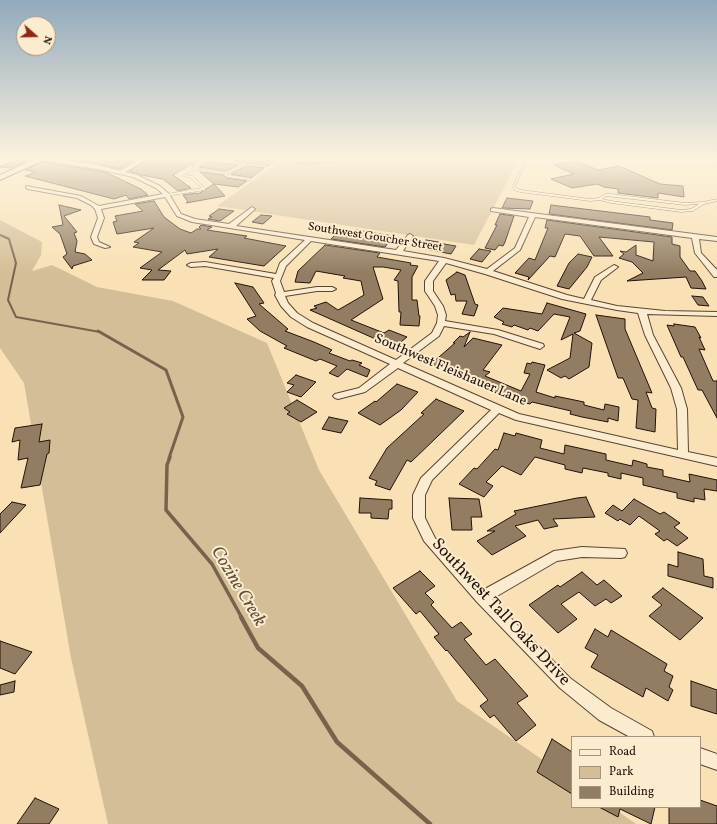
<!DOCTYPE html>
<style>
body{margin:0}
#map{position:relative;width:717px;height:824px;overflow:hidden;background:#f9e1b5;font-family:Vollkorn,serif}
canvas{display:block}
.legend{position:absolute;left:571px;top:736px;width:130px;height:72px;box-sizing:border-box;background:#fbeccf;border:1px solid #a4947f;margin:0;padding:5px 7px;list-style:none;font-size:12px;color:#221108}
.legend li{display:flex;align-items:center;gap:8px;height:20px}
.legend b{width:20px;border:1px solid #a4947f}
.north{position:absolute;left:16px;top:16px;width:40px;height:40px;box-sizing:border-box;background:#fbeccf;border:1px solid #a4947f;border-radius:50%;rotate:110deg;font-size:11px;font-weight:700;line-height:16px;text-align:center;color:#221108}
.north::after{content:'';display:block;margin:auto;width:14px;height:18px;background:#8f2418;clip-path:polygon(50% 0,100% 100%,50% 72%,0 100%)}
</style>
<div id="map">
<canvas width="717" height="824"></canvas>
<ul class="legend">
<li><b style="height:5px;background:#fbeccf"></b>Road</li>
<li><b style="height:11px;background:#d4be98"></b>Park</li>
<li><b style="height:11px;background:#927d62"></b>Building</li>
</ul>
<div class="north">N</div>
</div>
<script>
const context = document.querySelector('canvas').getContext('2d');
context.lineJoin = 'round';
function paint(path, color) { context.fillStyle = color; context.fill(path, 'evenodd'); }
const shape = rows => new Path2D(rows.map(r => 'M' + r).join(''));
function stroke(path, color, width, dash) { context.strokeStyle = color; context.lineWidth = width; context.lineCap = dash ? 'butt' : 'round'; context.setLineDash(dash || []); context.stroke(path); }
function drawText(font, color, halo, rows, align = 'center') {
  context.font = font + ' Vollkorn,serif'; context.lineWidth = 4; context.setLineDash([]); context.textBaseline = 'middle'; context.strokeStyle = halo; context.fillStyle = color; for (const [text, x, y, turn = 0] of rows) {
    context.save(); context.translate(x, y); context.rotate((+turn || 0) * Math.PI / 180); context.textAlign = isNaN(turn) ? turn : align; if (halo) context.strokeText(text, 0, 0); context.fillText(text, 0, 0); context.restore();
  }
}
const green = shape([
 [286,157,520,157,474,245,217,206],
 [0,220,42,242,41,255,32,271,52,265,97,287,173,301,267,343,319,470,457,701,572,780,572,807,612,807,636,824,108,824,71,658,24,383,0,348]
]);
const water = shape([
 [295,157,394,157,380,160,303,164,294,163,295,157]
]);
const streamFar3 = shape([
 [0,235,9,239,16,263,8,300,16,317,100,332]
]);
const streamFar2 = shape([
 [98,331,166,370,183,417,169,458]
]);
const streamFar1 = shape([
 [170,457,167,465,166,510,212,564,242,618]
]);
const stream = shape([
 [241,617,258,648,302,686,337,742,430,824]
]);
const building = shape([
 [55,157,140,157,120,169,98,164,55,157],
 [152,157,203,157,193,166,192,164,173,175,191,188,178,191,163,179,141,175,129,171,152,157],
 [215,157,263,157,277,159,268,166,215,157],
 [16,160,27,161,11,168,0,167,16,160],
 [577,161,598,170,619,166,660,184,683,186,684,197,658,193,658,198,618,193,618,189,604,187,597,184,572,188,551,179,574,174,554,165,577,161],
 [43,162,105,172,141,189,148,195,129,199,126,195,114,199,25,176,36,172,25,170,43,162],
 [206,162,207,162,238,165,226,171,199,167,206,162],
 [246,166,264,168,251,178,231,174,246,166],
 [200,172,223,175,227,178,247,181,238,187,214,184,225,196,186,203,188,202,183,195,196,193,198,194,214,184,200,172],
 [507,198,533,201,530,209,502,208,507,198],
 [154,201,164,217,180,229,191,233,197,229,201,229,199,227,201,225,212,227,207,230,247,236,244,238,286,246,264,266,209,257,218,249,187,254,185,250,158,270,171,271,164,280,142,280,152,270,140,268,162,252,133,247,139,243,134,242,154,228,117,234,113,222,117,221,115,216,143,211,135,204,154,201],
 [59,205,81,210,64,216,77,232,74,233,77,241,75,252,85,254,92,260,73,266,72,269,63,257,67,254,60,234,52,227,63,225,59,205],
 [551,205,650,217,650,220,673,223,672,230,549,214,551,205],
 [219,209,234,211,220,221,208,219,212,217,209,216,219,209],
 [500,214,514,216,505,242,503,246,499,245,495,250,485,248,497,225,495,225,500,214],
 [261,215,272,216,263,224,252,222,261,215],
 [547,220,672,237,672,244,680,246,680,257,690,271,695,271,702,281,706,289,691,288,686,277,627,281,643,273,632,262,619,258,624,254,620,251,626,252,636,245,636,255,653,261,654,242,599,237,613,256,594,256,580,236,565,234,555,257,550,256,528,280,529,277,515,273,529,258,535,260,548,228,545,228,547,220],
 [340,230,355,232,356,230,393,236,392,238,385,247,331,239,340,230],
 [426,240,439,242,438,243,456,246,451,254,420,248,426,240],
 [325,245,380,253,377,257,411,263,410,265,418,266,412,277,412,300,417,300,419,316,420,316,419,326,400,325,401,312,399,312,398,281,394,280,401,270,383,267,373,267,383,299,351,320,384,333,389,330,407,337,396,346,379,342,380,341,310,310,317,308,314,306,326,302,338,310,364,295,361,281,343,278,345,276,316,271,310,283,295,282,298,271,325,245],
 [479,249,491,251,482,262,470,259,479,249],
 [578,254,592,257,587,267,569,289,557,286,569,263,578,254],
 [457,272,465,275,475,304,478,305,474,316,462,314,467,301,456,301,455,294,451,295,446,280,457,272],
 [235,283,253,287,264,303,259,304,288,329,285,331,314,342,332,350,329,353,350,361,352,360,362,363,359,365,370,370,367,377,347,369,338,377,329,373,337,366,320,359,316,361,284,348,287,346,260,331,247,319,256,316,235,283],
 [692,296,703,297,709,306,698,305,692,296],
 [547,303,586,314,580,331,574,333,592,343,589,367,569,379,565,376,561,378,547,370,570,358,573,334,561,340,570,317,554,314,538,331,530,328,528,330,514,325,512,327,502,324,504,322,494,317,503,308,542,314,547,303],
 [596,315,625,319,625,329,652,393,646,392,652,408,656,409,655,432,636,428,638,400,632,399,623,378,618,378,596,315],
 [674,324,695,327,701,338,699,337,705,350,699,349,713,381,717,381,717,418,702,390,698,390,683,357,681,357,667,325,674,326,674,324],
 [470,332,464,347,473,338,502,345,483,370,490,372,485,376,521,391,530,374,524,373,527,363,531,364,532,362,545,365,536,392,555,398,555,396,584,402,584,405,604,410,605,404,619,407,618,421,608,418,608,422,582,417,570,414,571,411,532,402,530,404,511,399,482,387,484,386,431,364,455,343,453,343,460,336,463,337,470,332],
 [296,375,316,382,301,397,287,392,294,385,287,383,296,375],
 [397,384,418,392,401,410,380,425,358,413,375,401,376,402,397,384],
 [436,399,464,411,411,462,407,460,390,490,375,485,377,481,369,478,387,448,424,414,421,413,436,399],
 [297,400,317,412,301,422,287,414,290,412,284,408,297,400],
 [329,417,348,421,341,433,322,429,329,417],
 [42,424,39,442,50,440,49,453,47,454,40,485,21,488,28,458,18,460,20,440,12,442,15,428,42,424],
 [504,433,515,436,516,433,542,440,540,448,564,454,565,445,606,454,606,460,632,466,633,460,647,464,647,467,663,470,663,476,690,482,689,474,717,480,717,491,704,489,705,500,694,498,694,502,677,498,677,493,643,485,643,478,621,473,621,479,608,476,608,473,583,468,582,473,565,469,565,465,535,457,521,475,502,466,486,482,493,486,484,497,459,484,474,468,477,469,495,449,498,450,504,433],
 [586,497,595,517,553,519,558,526,544,529,538,520,515,526,526,536,492,555,477,541,495,531,487,531,516,514,514,511,577,498,586,497],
 [360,498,392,500,392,509,389,509,388,519,371,518,371,513,359,513,360,498],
 [449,498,479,499,482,517,471,517,472,530,452,530,449,498],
 [634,499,660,514,664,512,680,523,674,527,688,538,677,546,667,539,664,541,655,534,660,531,639,516,630,525,620,519,618,521,605,513,613,505,622,511,634,499],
 [12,502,26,505,0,533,0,514,12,502],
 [678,552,703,559,704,576,713,578,713,588,668,576,668,564,678,567,678,552],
 [420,571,435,586,425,593,434,602,431,605,452,628,461,622,472,634,464,639,486,665,495,659,528,696,517,703,536,725,516,741,494,715,490,718,480,706,488,700,447,650,446,651,434,637,439,634,420,611,416,614,393,588,420,571],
 [582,572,597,585,604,580,622,596,611,603,606,599,595,606,579,592,561,604,577,619,558,633,529,605,558,585,560,587,582,572],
 [663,588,703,618,680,640,649,616,662,605,652,597,663,588],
 [595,629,608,637,611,630,667,664,664,671,673,676,669,687,673,690,668,701,646,688,643,697,591,667,598,655,585,648,595,629],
 [0,641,32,652,15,674,0,668,0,641],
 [15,681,14,692,0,695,0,685,15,681],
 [691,681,717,690,717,714,691,706,691,681],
 [552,739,572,752,572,794,537,772,552,739],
 [35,798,59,809,49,824,17,824,35,798],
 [700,800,717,806,717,824,669,824,669,807,700,807,700,800],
 [599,807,655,807,651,824,620,809,618,817,599,807]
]);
const service = shape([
 [206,157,209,157,208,158,267,166,266,167,246,164,227,174,228,175,250,178,250,180,249,180,227,177,224,174,194,169,186,175,193,176,205,188,205,190,166,196,166,194,167,194,202,188,191,178,183,176,206,157],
 [206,160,207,160,243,164,226,173,195,168,206,160],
 [527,157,529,157,515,186,516,188,521,190,590,199,599,198,605,194,611,194,685,203,703,202,717,199,717,201,704,204,693,211,681,212,611,203,600,200,590,201,520,192,514,190,513,186,527,157],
 [606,196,685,205,699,204,691,209,681,210,611,201,602,199,606,196]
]);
const minor = shape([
 [42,157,98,165,120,171,144,157,151,157,125,172,137,175,160,186,169,194,181,214,195,219,229,224,252,207,255,209,254,210,236,226,396,250,408,235,410,234,413,236,403,251,444,258,487,269,515,248,529,217,491,211,491,209,493,208,717,237,717,241,699,239,701,253,717,270,717,277,714,277,695,253,692,238,535,217,520,250,493,271,567,295,584,299,595,277,614,265,618,267,601,280,591,300,617,306,665,311,717,312,717,316,647,314,653,335,681,388,687,409,688,452,717,458,717,466,516,420,499,413,432,480,425,495,425,518,435,538,483,590,554,551,582,547,625,549,627,553,625,557,621,558,582,557,557,561,492,599,570,678,611,708,652,731,654,737,630,737,599,720,560,688,477,602,424,541,413,518,413,495,421,478,491,410,398,368,365,392,338,399,335,398,333,396,335,394,359,388,390,364,307,327,291,317,281,306,275,295,276,293,272,281,274,278,205,266,191,267,187,265,191,263,205,262,276,274,280,263,305,240,192,222,177,216,165,197,101,209,104,218,97,237,99,242,110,247,105,248,94,244,91,237,98,218,95,209,91,205,77,198,28,189,26,188,26,186,81,196,99,206,163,194,156,188,133,177,98,169,40,160,39,159,42,157],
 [311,241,439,261,425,281,425,291,435,306,438,315,437,323,432,333,396,360,313,323,297,313,288,303,285,296,317,291,332,291,336,289,332,287,317,287,284,292,280,281,286,266,311,241],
 [446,263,485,274,562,299,617,310,638,313,645,335,671,388,677,409,678,450,519,414,403,363,439,336,444,326,494,334,540,349,544,346,543,344,498,330,445,321,446,315,443,306,433,291,433,281,446,263],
 [700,748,717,754,717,770,700,764,700,748]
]);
const secondary = shape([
 [40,157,50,157,0,180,0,175,40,157]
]);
const farStreetnames = [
 ["Southwest Goucher Street",375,238,9]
];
const streetNames = [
 ["Southwest Fleishauer Lane",450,371,23]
];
const nearStreetnames = [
 ["Southwest Tall Oaks Drive",500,613,47]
];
const nearWaternames = [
 ["Cozine Creek",237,587,59]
];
paint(green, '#d4be98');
paint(water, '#b09a7a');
stroke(water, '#77634c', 1);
stroke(streamFar3, '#77634c', 2);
stroke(streamFar2, '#77634c', 3);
stroke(streamFar1, '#77634c', 3.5);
stroke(stream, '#77634c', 4.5);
paint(building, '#927d62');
stroke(building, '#221108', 1);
stroke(service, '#584533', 1);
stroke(minor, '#584533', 2);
stroke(secondary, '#221108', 2);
paint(service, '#fbeccf');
paint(minor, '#fbeccf');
paint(secondary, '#fbeccf');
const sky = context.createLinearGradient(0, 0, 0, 273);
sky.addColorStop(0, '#91aabc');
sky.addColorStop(0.58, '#fcf2de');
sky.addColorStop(1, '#fcf2de00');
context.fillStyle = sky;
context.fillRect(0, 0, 717, 273);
drawText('12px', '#221108', '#fbeccf', farStreetnames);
drawText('14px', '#221108', '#fbeccf', streetNames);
drawText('17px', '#221108', '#fbeccf', nearStreetnames);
drawText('italic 18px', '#624f3b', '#fbeccf', nearWaternames);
</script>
